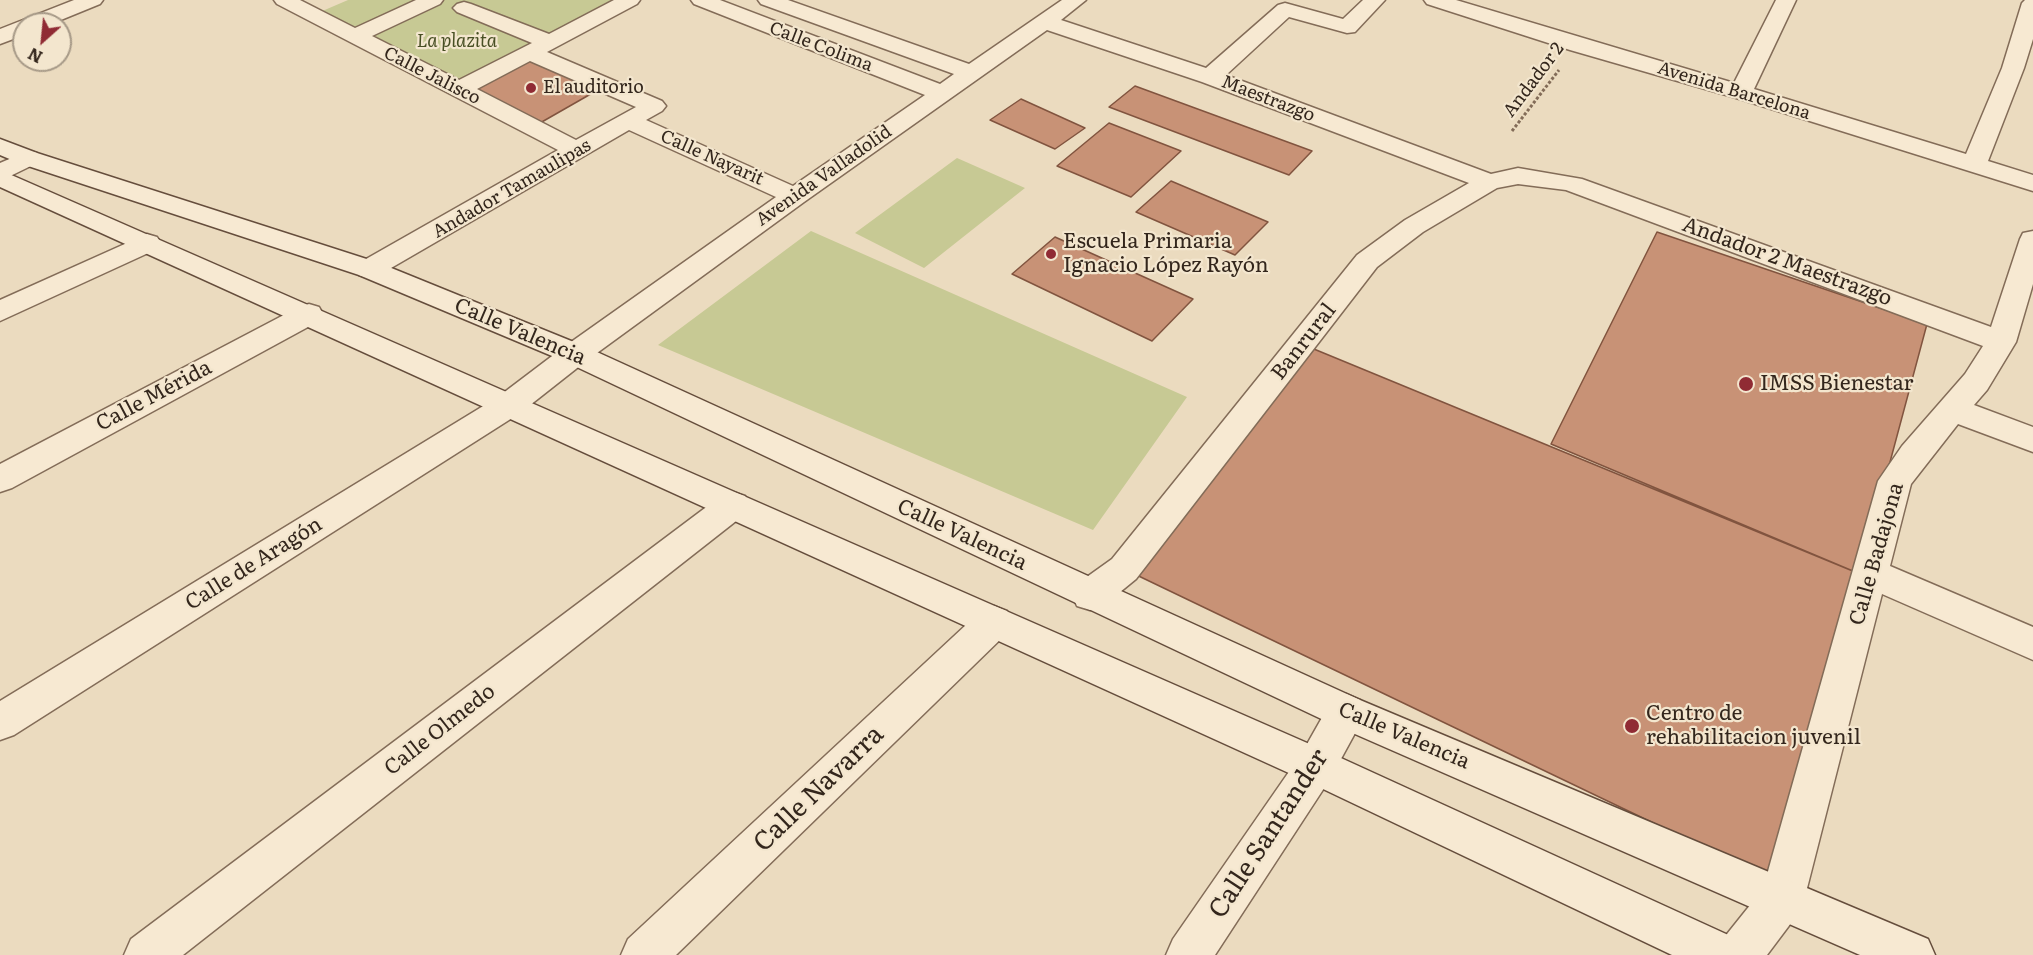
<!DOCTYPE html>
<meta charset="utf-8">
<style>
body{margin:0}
#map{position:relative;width:2033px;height:955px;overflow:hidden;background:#ebdbbf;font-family:Literata,serif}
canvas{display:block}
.north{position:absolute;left:12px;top:12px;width:60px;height:60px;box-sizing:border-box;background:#f3e6ce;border:2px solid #a69987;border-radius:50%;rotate:207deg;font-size:16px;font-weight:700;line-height:24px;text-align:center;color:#33261c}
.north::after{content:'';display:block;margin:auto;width:21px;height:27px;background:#902b34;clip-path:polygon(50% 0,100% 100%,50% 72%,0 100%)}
</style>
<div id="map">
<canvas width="2033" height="955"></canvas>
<div class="north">N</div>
</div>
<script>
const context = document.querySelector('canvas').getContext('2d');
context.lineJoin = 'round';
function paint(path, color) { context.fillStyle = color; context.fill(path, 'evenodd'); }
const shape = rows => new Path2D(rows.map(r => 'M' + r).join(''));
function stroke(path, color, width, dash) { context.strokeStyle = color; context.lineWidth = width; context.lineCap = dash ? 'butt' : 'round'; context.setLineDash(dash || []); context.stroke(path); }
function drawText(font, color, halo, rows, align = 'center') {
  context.font = font + ' Literata,serif'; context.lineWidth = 4.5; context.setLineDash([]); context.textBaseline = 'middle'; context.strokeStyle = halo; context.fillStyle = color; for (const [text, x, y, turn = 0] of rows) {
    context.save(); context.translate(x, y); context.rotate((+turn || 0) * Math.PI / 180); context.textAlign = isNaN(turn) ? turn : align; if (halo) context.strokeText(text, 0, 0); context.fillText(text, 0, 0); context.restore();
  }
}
const green = shape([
 [348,0,630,0,458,90,313,15],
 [957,158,1025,188,924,268,855,233],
 [811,231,1187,397,1093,530,658,345]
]);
const building = shape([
 [529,53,603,87,533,127,458,90,529,53],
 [1135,86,1312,151,1289,175,1109,107,1135,86],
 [1021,99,1085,128,1055,149,990,120,1021,99],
 [1109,123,1181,151,1131,197,1057,166,1109,123],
 [1171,181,1268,222,1235,255,1136,212,1171,181],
 [1657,232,1927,324,1860,574,1551,444,1657,232],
 [1055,237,1193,299,1152,341,1012,274,1055,237],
 [1309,347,1860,574,1768,878,1124,569,1309,347]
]);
const path = shape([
 [1512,131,1559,70]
]);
const street = shape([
 [74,0,103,0,100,4,51,24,24,24,24,35,0,44,0,29,74,0],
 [274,0,300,0,355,28,416,0,443,0,440,4,372,36,459,80,532,43,457,12,453,8,457,4,464,2,471,4,549,34,614,0,640,0,637,4,547,52,662,101,666,106,662,111,646,120,793,186,925,95,694,4,691,0,720,0,940,84,954,74,761,4,758,0,788,0,969,64,1062,0,1086,0,1061,20,1206,68,1278,5,1285,3,1343,19,1363,0,1385,0,1355,32,1347,33,1289,17,1226,75,1491,174,1518,168,1582,179,1991,327,2020,239,2023,233,2033,231,2033,284,2016,342,1987,390,1974,405,2033,427,2033,452,1958,424,1911,484,1890,566,2033,627,2033,660,1882,594,1804,900,1797,915,1767,955,1716,955,1723,939,1763,889,1878,481,1902,446,1965,374,1983,346,1566,190,1518,184,1497,188,1423,232,1377,267,1136,579,1103,606,1090,610,1077,606,1072,595,1077,584,1112,559,1357,255,1405,220,1469,183,1202,82,1047,30,804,202,586,361,520,413,14,735,0,740,0,701,498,397,564,347,776,197,629,130,379,275,369,278,359,275,355,269,359,263,558,150,277,4,274,0],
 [530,61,636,107,576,140,477,89,530,61],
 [1424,0,1456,0,1734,83,1776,0,1796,0,1754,89,1966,154,2002,68,2022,3,2025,0,2033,0,2033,39,2024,68,1988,161,2033,175,2033,191,1733,97,1570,50,1427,4,1424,0],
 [28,151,37,153,40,158,37,163,0,181,0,163,28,151],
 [147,234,157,237,161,243,157,249,0,321,0,300,147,234],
 [309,304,319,307,323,314,319,321,12,488,0,492,0,464,299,307,309,304],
 [733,492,745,496,750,505,745,514,183,955,124,955,131,939,721,496,733,492],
 [994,606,1007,611,1012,622,1007,633,676,955,621,955,628,939,981,611,994,606],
 [1346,694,1360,700,1365,712,1360,724,1330,779,1215,955,1166,955,1173,939,1302,753,1332,700,1346,694]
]);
const secondary = shape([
 [0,139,37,153,379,263,586,347,1360,700,1928,939,1935,955,1860,955,1332,724,564,361,359,275,19,163,0,155,0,139],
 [0,170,1330,753,1737,939,1744,955,1672,955,1302,779,0,187,0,170]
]);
const markers = [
 [531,88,6,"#902b34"],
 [1051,254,6,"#902b34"],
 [1746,384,8,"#902b34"],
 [1632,726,8,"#902b34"]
];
const farParknames = [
 ["La plazita",457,42]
];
const farStreetnames = [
 ["Calle Colima",821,47,21],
 ["Calle Jalisco",432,76,27],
 ["Andador 2",1534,80,-53],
 ["Avenida Barcelona",1734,91,17],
 ["Maestrazgo",1268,99,21],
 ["Calle Nayarit",712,158,24],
 ["Avenida Valladolid",824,176,-35],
 ["Andador Tamaulipas",512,189,-30]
];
const farPoinames = [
 ["El auditorio",543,88]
];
const poiNames = [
 ["Escuela Primaria",1063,242],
 ["Ignacio López Rayón",1063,266],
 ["IMSS Bienestar",1760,384],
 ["Centro de",1646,714],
 ["rehabilitacion juvenil",1646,738]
];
const streetNames = [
 ["Andador 2 Maestrazgo",1787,262,20],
 ["Calle Valencia",520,332,23],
 ["Banrural",1304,342,-52],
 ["Calle Mérida",154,396,-28],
 ["Calle Valencia",962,535,25],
 ["Calle Badajona",1877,554,-74],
 ["Calle de Aragón",254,564,-32],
 ["Calle Olmedo",440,730,-38],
 ["Calle Valencia",1404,736,23]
];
const nearStreetnames = [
 ["Calle Navarra",819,789,-44],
 ["Calle Santander",1269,834,-57]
];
paint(green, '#c7c994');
paint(building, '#c89276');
stroke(building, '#81543f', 1.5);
stroke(street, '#836c58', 3);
stroke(secondary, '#654d3c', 3);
stroke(path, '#836c58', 3, [3, 2]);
paint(street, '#f7e9d2');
paint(secondary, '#f7e9d2');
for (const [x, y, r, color] of markers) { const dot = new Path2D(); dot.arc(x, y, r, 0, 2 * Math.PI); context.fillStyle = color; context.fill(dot); stroke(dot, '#f3e6ce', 2); }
drawText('italic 18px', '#484f24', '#f3e6ce', farParknames);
drawText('18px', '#33261c', '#f3e6ce', farStreetnames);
drawText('18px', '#33261c', '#f3e6ce', farPoinames, 'left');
drawText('21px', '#33261c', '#f3e6ce', poiNames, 'left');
drawText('21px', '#33261c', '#f3e6ce', streetNames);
drawText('26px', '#33261c', '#f3e6ce', nearStreetnames);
</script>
